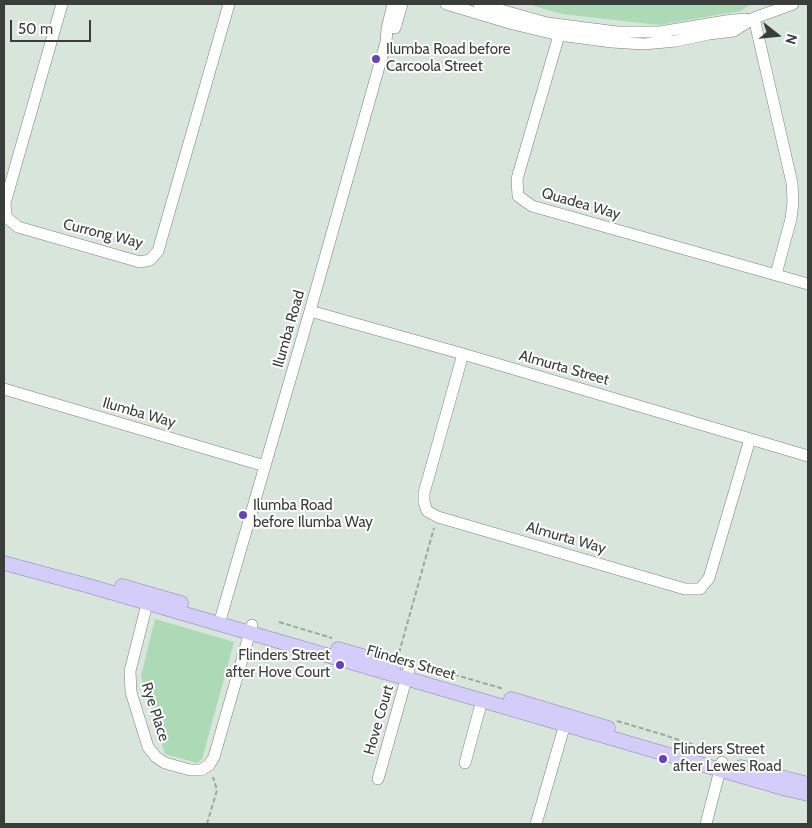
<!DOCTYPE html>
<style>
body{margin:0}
#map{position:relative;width:812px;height:828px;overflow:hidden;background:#d7e5da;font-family:Cabin,sans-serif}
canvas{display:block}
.frame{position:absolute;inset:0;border:5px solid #393e3a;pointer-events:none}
.north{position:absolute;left:752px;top:10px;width:50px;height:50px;-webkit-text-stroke:4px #fff;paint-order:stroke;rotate:106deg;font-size:14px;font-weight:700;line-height:20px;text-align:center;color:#393e3a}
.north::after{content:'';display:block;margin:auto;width:18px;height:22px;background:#393e3a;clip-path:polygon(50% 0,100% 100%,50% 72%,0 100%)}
.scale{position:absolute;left:10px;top:20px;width:81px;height:22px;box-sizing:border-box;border:2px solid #393e3a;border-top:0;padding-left:6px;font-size:15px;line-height:18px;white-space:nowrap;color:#393e3a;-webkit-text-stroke:4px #fff;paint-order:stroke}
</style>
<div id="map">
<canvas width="812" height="828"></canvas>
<div class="frame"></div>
<div class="north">N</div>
<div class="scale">50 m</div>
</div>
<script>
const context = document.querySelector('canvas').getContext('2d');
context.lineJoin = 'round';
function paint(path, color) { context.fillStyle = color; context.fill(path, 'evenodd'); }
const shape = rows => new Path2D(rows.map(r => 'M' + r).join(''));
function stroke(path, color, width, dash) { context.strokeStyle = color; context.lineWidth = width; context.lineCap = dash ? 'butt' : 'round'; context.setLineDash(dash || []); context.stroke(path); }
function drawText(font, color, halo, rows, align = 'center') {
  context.font = font + ' Cabin,sans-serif'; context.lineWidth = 4; context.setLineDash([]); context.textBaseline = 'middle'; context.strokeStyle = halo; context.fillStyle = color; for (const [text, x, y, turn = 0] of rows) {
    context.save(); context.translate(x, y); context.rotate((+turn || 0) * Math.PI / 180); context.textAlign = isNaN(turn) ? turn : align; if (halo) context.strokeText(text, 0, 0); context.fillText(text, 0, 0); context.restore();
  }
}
const green = shape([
 [527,4,752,4,740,11,659,25,562,14],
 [155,619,234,642,202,759,197,763,165,754,141,676]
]);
const path = shape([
 [279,622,332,638],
 [399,653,434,528],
 [418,664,504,689],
 [617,721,661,734,706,749],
 [207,824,217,790,213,777]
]);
const minor = shape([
 [62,4,5,203,6,217,18,227,140,262,150,260,158,251,229,4],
 [446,4,513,24,559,35,612,42,644,44,676,41,709,34,734,31,754,18,793,4],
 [479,4,547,23,617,32,660,32,732,20,752,19],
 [754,18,792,183,793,202,791,219,776,274],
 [562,25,517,179,518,196,532,206,808,284],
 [395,28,402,4],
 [310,311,463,354,808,456],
 [463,354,424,493,424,502,427,511,438,517,685,589,700,589,709,578,750,439],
 [4,389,265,466],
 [149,596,130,671,131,692,148,747,156,757,165,763,190,770,201,770,209,765,214,757,252,625],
 [219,624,310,311,386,42,387,29,393,4],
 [465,763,482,700],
 [378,779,409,669],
 [536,824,567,717],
 [706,824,722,762]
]);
const major = shape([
 [4,563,89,586,786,789,808,794],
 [122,586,181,603],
 [338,649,394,665],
 [511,699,608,728],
 [741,767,808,784]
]);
const markers = [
 [376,59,5,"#6642bb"],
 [243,515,5,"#6642bb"],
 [340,665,5,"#6642bb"],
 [663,759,5,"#6642bb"]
];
const poiNames = [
 ["Ilumba Road before",386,50],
 ["Carcoola Street",386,67],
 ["Ilumba Road",253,506],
 ["before Ilumba Way",253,523],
 ["Flinders Street",330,656,"right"],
 ["after Hove Court",330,673,"right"],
 ["Flinders Street",673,750],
 ["after Lewes Road",673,767]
];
const streetNames = [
 ["Quadea Way",581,204,16],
 ["Currong Way",103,234,14],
 ["Ilumba Road",289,329,-74],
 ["Almurta Street",564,368,16],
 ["Ilumba Way",139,413,16],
 ["Almurta Way",566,538,16],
 ["Flinders Street",411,663,16],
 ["Rye Place",155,712,72],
 ["Hove Court",379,720,-74]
];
paint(green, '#acd9b6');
stroke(minor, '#77847a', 12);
stroke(major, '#8c84b4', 15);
stroke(path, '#9da89f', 2, [5, 2.5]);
stroke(minor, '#fff', 11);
stroke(major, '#d4ccf9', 14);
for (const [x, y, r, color] of markers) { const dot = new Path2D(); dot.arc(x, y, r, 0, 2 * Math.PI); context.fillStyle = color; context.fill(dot); stroke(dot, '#fff', 2); }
drawText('15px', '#393e3a', '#fff', poiNames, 'left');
drawText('15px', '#393e3a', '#fff', streetNames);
</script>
